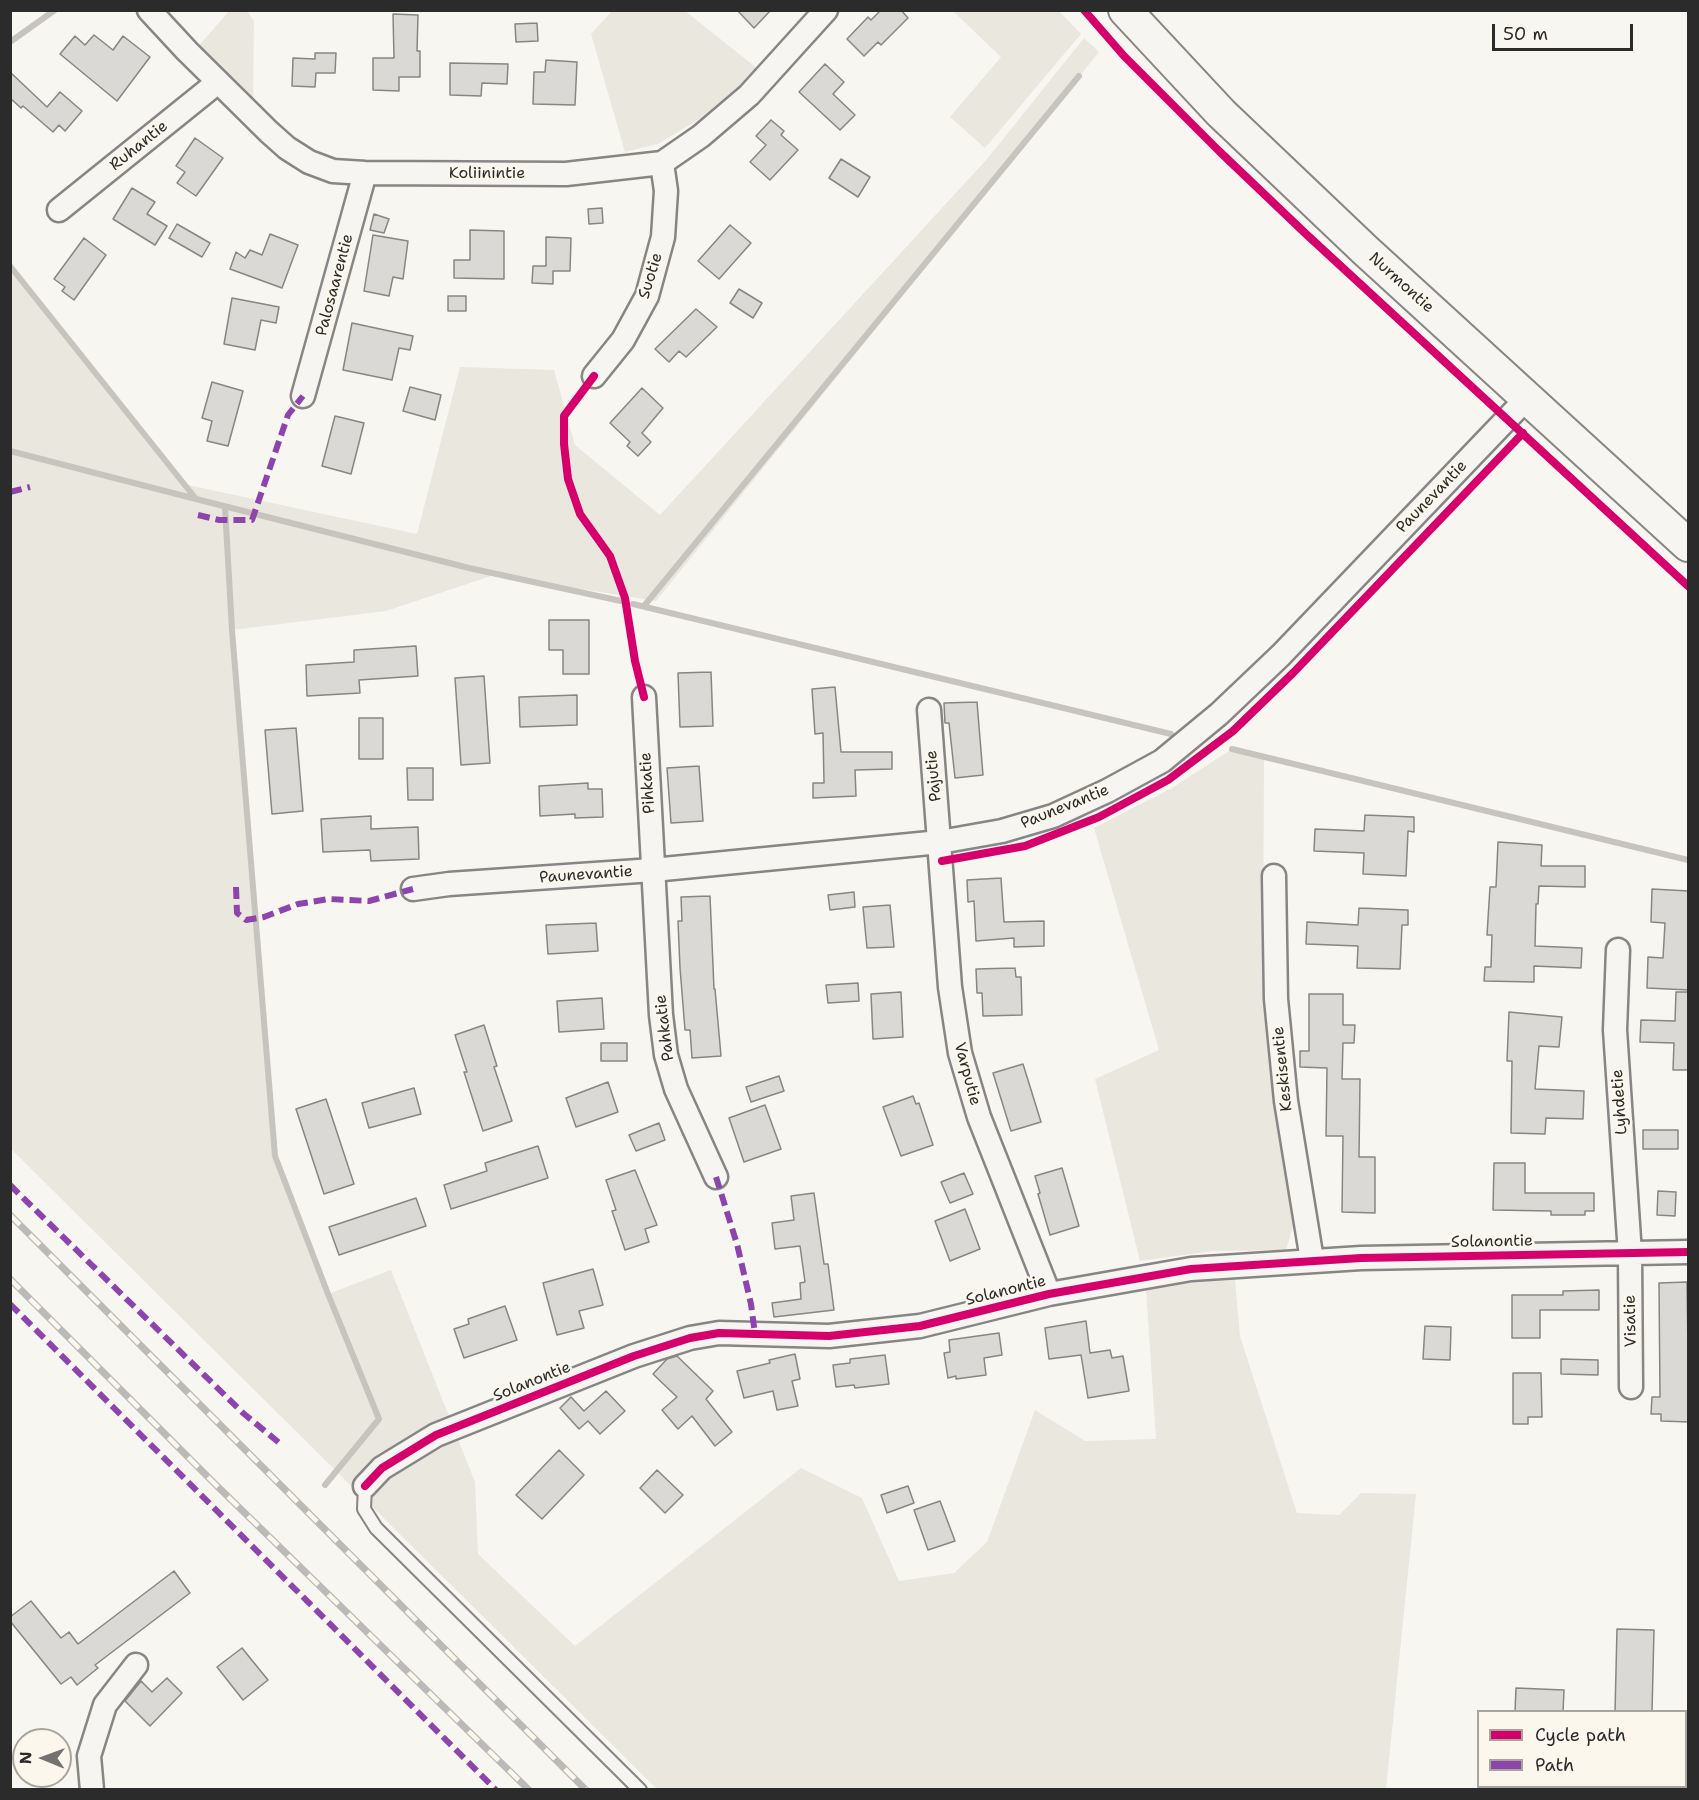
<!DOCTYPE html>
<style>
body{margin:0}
#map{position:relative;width:1699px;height:1800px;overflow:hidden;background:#f8f6f0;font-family:"Shantell Sans",sans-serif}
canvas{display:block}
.frame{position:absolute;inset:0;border:12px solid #2b2b2b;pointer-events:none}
.legend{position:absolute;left:1477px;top:1710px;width:210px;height:78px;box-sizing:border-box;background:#fbf7ec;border:2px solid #a8a59f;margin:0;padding:8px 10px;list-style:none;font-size:18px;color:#2b2b2b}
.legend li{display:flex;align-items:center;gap:12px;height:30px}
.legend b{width:30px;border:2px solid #a8a59f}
.north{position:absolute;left:12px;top:1728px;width:60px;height:60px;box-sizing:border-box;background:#fbf7ec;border:2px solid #a8a59f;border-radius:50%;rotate:271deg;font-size:16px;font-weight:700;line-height:24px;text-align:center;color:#2b2b2b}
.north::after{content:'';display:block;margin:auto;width:21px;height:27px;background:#737270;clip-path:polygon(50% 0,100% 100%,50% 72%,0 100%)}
.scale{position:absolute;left:1492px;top:24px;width:141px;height:27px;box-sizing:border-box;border:3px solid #2b2b2b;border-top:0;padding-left:8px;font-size:18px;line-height:21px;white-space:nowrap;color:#2b2b2b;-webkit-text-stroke:4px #fbf7ec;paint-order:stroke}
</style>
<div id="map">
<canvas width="1699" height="1800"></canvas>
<div class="frame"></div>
<ul class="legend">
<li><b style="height:8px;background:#d6006c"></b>Cycle path</li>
<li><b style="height:8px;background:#8e44ad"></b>Path</li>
</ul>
<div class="north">N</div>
<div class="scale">50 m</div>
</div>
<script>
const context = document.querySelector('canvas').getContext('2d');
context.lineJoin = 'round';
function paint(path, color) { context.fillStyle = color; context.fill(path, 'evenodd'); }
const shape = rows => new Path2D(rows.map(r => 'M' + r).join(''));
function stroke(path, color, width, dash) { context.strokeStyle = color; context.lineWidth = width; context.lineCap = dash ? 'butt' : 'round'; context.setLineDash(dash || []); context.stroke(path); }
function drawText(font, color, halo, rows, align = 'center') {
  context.font = font + ' "Shantell Sans",sans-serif'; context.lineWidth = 5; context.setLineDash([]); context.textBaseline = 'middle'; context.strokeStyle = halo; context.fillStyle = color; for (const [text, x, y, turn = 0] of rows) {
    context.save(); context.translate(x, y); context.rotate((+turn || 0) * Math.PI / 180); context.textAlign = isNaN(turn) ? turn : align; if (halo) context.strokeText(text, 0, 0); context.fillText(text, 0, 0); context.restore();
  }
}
const green = shape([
 [229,11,247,11,254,21,253,106,196,49],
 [612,11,685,11,758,69,701,118,658,144,625,152,591,34],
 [953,11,1059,11,1081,34,985,148,950,117,1001,57],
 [1084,38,1099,52,656,601,494,575,386,611,232,630,275,1156,328,1294,391,1270,475,1482,478,1554,575,1646,801,1468,862,1498,899,1581,954,1573,987,1542,1035,1410,1085,1441,1156,1439,1146,1289,1187,1281,1235,1280,1240,1336,1297,1513,1339,1515,1361,1493,1416,1494,1386,1789,657,1789,11,1149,10,269,188,485,417,534,460,367,554,370,575,445,660,515,987,159],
 [1232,749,1264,758,1263,984,1272,1095,1293,1227,1286,1250,1213,1251,1140,1261,1095,1079,1159,1050,1094,828,1172,788]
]);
const stream = shape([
 [10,42,55,10],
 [10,266,196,499,469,568,621,601],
 [10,451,196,499],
 [225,507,232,630,275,1156,328,1294,379,1419,325,1485],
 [633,604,1171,734],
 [644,606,1079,76],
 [1232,749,1688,860]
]);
const building = shape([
 [737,10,771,10,754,28,737,10],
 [881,10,901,10,908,18,881,45,878,42,864,56,847,39,868,17,871,20,881,10],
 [393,14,418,15,417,51,420,51,420,77,399,77,399,91,373,90,373,58,394,58,393,14],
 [537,23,538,41,516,42,515,24,537,23],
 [94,35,113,50,123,36,150,57,117,101,60,54,75,36,85,45,94,35],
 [315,53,336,53,335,73,316,73,315,87,292,86,293,58,315,59,315,53],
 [546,60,577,62,575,105,533,104,534,72,545,72,546,60],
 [450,63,508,64,507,84,482,83,481,96,450,95,450,63],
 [825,64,844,82,833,94,855,115,840,130,799,92,825,64],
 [10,72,47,107,60,92,82,111,65,131,59,125,53,132,23,106,21,108,10,98,10,72],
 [771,120,784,131,781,135,798,150,770,180,750,162,766,145,756,136,771,120],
 [195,138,223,158,196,196,177,183,185,172,176,166,195,138],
 [841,159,870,177,858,197,829,178,841,159],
 [132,188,155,202,147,214,167,226,155,245,113,219,132,188],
 [602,208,603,223,589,224,588,209,602,208],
 [374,214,389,219,384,233,370,230,374,214],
 [177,224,210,243,202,257,169,238,177,224],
 [730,225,751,243,719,279,698,261,730,225],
 [470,230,504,231,504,279,454,278,454,260,470,260,470,230],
 [270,234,298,245,282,288,230,269,236,252,245,258,250,250,262,255,270,234],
 [373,235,408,241,403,279,393,277,389,296,364,291,373,235],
 [546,237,571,238,570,271,553,271,553,284,532,283,533,266,546,266,546,237],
 [84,238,106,255,74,300,62,291,65,287,54,279,84,238],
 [739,289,762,303,753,318,730,303,739,289],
 [448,296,466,296,466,311,448,311,448,296],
 [232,298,279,307,276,323,261,320,255,350,224,344,232,298],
 [696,309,717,327,686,357,679,351,669,362,655,349,696,309],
 [352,323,413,336,410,350,399,348,392,380,343,370,352,323],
 [212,382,243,391,228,446,207,441,212,421,202,418,212,382],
 [410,387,441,395,435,420,403,411,410,387],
 [642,388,663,408,642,433,651,442,638,456,627,446,630,442,610,423,642,388],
 [335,416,364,423,351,474,322,466,335,416],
 [549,620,589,620,589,674,563,674,563,650,549,650,549,620],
 [416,646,418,676,359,680,360,693,307,696,306,665,354,662,354,650,416,646],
 [711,672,713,726,680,727,678,673,711,672],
 [484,676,490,763,461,765,455,678,484,676],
 [835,687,841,752,892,752,892,769,855,770,856,796,813,798,813,783,824,783,823,733,815,734,812,689,835,687],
 [577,695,577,725,520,727,519,697,577,695],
 [977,702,983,775,955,778,949,723,945,723,944,703,977,702],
 [359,718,383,718,383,759,359,759,359,718],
 [296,728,303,811,272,814,265,730,296,728],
 [699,766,703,821,671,823,667,768,699,766],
 [407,768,433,768,433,800,408,800,407,768],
 [588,783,588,789,602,789,603,817,575,818,575,814,540,816,539,786,588,783],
 [1365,815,1414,817,1414,832,1408,831,1406,876,1363,874,1364,853,1314,851,1315,829,1364,831,1365,815],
 [371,816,371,829,418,827,419,859,371,861,370,850,323,852,321,819,371,816],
 [1498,842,1542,845,1541,866,1585,866,1585,887,1539,886,1538,904,1536,904,1535,946,1582,948,1581,968,1534,966,1534,982,1484,981,1485,967,1491,967,1492,935,1487,935,1490,887,1496,887,1498,842],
 [1001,878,1004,922,1044,921,1044,946,1014,947,1014,938,976,941,974,901,968,902,967,880,1001,878],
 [1652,889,1689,891,1689,990,1647,988,1648,957,1663,958,1665,923,1651,922,1652,889],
 [854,892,855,907,830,910,828,895,854,892],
 [710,896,714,989,715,989,721,1056,692,1058,690,1030,685,1030,680,968,678,921,682,921,681,897,710,896],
 [890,905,894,947,867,948,863,907,890,905],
 [1359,908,1408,910,1408,925,1402,925,1400,969,1357,968,1358,946,1306,944,1307,922,1358,925,1359,908],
 [596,923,598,951,548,954,546,925,596,923],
 [1015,968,1016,977,1021,977,1022,1015,983,1016,982,993,977,993,976,969,1015,968],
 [858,983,859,1001,828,1003,826,985,858,983],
 [901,992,903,1037,873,1039,871,994,901,992],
 [1676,992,1689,992,1689,1070,1673,1070,1674,1043,1640,1042,1641,1020,1675,1021,1676,992],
 [1309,994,1343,994,1343,1025,1355,1025,1354,1043,1343,1043,1342,1079,1360,1079,1359,1157,1375,1157,1375,1213,1342,1212,1343,1136,1326,1136,1327,1068,1300,1067,1300,1051,1309,1051,1309,994],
 [602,998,604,1029,559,1032,557,1001,602,998],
 [1509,1012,1562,1017,1559,1047,1539,1046,1535,1089,1584,1091,1583,1119,1546,1118,1545,1134,1511,1133,1512,1061,1507,1061,1509,1012],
 [484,1025,497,1066,494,1067,512,1121,483,1131,464,1072,467,1072,455,1035,484,1025],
 [601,1043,627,1043,627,1061,601,1061,601,1043],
 [1023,1064,1041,1122,1011,1131,993,1073,1023,1064],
 [779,1076,784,1091,751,1102,746,1087,779,1076],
 [608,1082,618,1112,576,1127,566,1098,608,1082],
 [414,1088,421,1114,369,1128,362,1103,414,1088],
 [913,1096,916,1104,919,1103,933,1145,901,1156,883,1107,913,1096],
 [326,1099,354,1184,324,1194,296,1109,326,1099],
 [765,1105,781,1149,744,1162,729,1118,765,1105],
 [659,1123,665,1140,636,1151,629,1135,659,1123],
 [1643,1130,1678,1130,1678,1149,1643,1149,1643,1130],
 [538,1146,548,1178,451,1209,444,1185,487,1171,485,1163,538,1146],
 [1494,1163,1525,1163,1525,1193,1594,1193,1594,1211,1585,1211,1585,1215,1551,1215,1551,1211,1493,1210,1494,1163],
 [1062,1168,1079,1226,1050,1235,1038,1194,1040,1193,1035,1176,1062,1168],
 [635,1170,657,1225,645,1229,649,1242,625,1250,612,1211,616,1210,606,1180,635,1170],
 [964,1173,973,1194,950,1203,941,1182,964,1173],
 [1658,1191,1676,1192,1675,1216,1657,1215,1658,1191],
 [814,1193,824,1264,828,1264,834,1310,774,1317,772,1303,801,1299,800,1283,805,1282,800,1246,775,1249,772,1223,794,1220,791,1196,814,1193],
 [416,1198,426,1226,339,1255,329,1227,416,1198],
 [965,1209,980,1249,950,1261,935,1221,965,1209],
 [593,1269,603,1305,579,1311,584,1328,557,1335,543,1283,593,1269],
 [1687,1282,1689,1422,1661,1421,1661,1414,1651,1414,1652,1397,1660,1397,1659,1283,1687,1282],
 [1599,1290,1599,1310,1540,1310,1540,1338,1512,1338,1512,1295,1563,1295,1563,1291,1599,1290],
 [505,1306,517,1340,464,1358,454,1329,469,1324,468,1319,505,1306],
 [1086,1321,1090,1353,1110,1350,1112,1358,1123,1356,1129,1391,1088,1398,1081,1355,1049,1359,1045,1328,1086,1321],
 [1425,1326,1451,1327,1450,1360,1423,1359,1425,1326],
 [999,1333,1002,1355,984,1358,986,1375,956,1379,956,1376,948,1378,944,1353,950,1352,949,1340,999,1333],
 [795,1354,800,1379,792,1381,798,1406,777,1410,773,1391,744,1398,737,1371,770,1363,769,1360,795,1354],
 [885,1355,889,1384,855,1388,854,1385,836,1387,833,1365,850,1363,850,1359,885,1355],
 [677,1356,713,1391,706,1399,732,1432,715,1446,692,1416,678,1429,662,1410,677,1397,653,1374,667,1359,677,1356],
 [1561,1359,1598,1360,1598,1375,1561,1374,1561,1359],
 [1513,1373,1541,1373,1542,1417,1528,1417,1528,1424,1513,1424,1513,1373],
 [606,1391,625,1411,600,1434,588,1421,579,1429,560,1408,571,1397,584,1411,606,1391],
 [559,1450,584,1475,542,1519,516,1495,559,1450],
 [657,1470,683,1495,665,1513,640,1488,657,1470],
 [908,1486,914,1503,887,1513,881,1495,908,1486],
 [940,1501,955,1541,928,1550,914,1510,940,1501],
 [174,1571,190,1593,95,1665,98,1668,77,1685,71,1677,61,1684,10,1621,10,1617,31,1601,61,1638,69,1632,78,1644,174,1571],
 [1617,1629,1654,1630,1652,1712,1615,1712,1617,1629],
 [242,1648,268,1680,243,1700,217,1667,242,1648],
 [167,1678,182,1693,150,1726,125,1701,141,1681,152,1692,167,1678],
 [1516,1688,1564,1690,1563,1712,1515,1712,1516,1688]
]);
const service = shape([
 [365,1486,364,1509,376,1528,640,1790]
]);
const minor = shape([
 [149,10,187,51,269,132,287,148,309,162,333,171,365,173,566,174,662,163,701,136,749,95,826,10],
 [59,210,218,82],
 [594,376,623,340,647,296,663,237,666,191,662,163],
 [303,396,365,173],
 [644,697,661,1015,666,1055,676,1089,716,1177],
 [929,710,950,987,960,1053,979,1117,1049,1294],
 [1274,876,1276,999,1286,1101,1312,1260],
 [413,889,449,884,653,870,940,842,1002,831,1053,816,1107,791,1162,761,1219,714,1281,655,1527,398],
 [1618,950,1615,1030,1630,1254,1631,1387],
 [365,1486,382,1468,436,1435,634,1356,690,1338,719,1333,829,1336,920,1326,1049,1294,1191,1269,1361,1258,1688,1252],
 [92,1790,89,1756,105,1705,136,1665]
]);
const secondary = shape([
 [1125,10,1221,113,1365,250,1688,545]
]);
const rail = shape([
 [10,1215,586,1790],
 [10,1279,214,1483,529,1790]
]);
const quiet = shape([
 [10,492,30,487],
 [198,515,219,520,252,520,288,415,303,396],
 [236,887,237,913,246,920,264,917,298,904,329,899,369,901,413,889],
 [716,1177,737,1244,751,1304,755,1334],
 [10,1185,243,1413,283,1446],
 [10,1304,496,1790]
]);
const cycleway = shape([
 [1084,10,1124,56,1219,151,1306,234,1688,586],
 [594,376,564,416,564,444,568,479,580,514,610,556,625,598,635,661,644,697],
 [942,861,1025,846,1099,817,1168,780,1233,731,1293,673,1523,433],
 [365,1486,382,1468,436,1435,634,1356,690,1338,719,1333,829,1336,920,1326,1049,1294,1191,1269,1361,1258,1688,1252]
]);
const streetNames = [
 ["Ruhantie",139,146,-39],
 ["Koliinintie",487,174],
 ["Suotie",651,276,-73],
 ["Nurmontie",1401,283,42],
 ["Palosaarentie",335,285,-75],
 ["Paunevantie",1432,497,-46],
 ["Pajutie",934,776,-95],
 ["Pihkatie",648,783,-94],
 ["Paunevantie",1065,807,-22],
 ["Paunevantie",586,875,-4],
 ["Pahkatie",665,1028,-97],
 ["Keskisentie",1283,1069,-96],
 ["Varputie",967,1074,75],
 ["Lyhdetie",1620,1102,-94],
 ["Solanontie",1492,1242,-1],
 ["Solanontie",1006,1291,-14],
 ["Visatie",1631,1321,-91],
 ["Solanontie",532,1382,-22]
];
paint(green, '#e9e7de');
stroke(stream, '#c6c4bd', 6);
paint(building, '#dbd9d6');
stroke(building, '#878684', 1.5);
stroke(service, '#878684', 16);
stroke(minor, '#878684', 27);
stroke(secondary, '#878684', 36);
stroke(service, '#f6f5f1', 12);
stroke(minor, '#f6f5f1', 22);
stroke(secondary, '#f6f5f1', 32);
stroke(rail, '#bcbab8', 7);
stroke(rail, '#fbf7ec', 4.5, [14]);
stroke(quiet, '#8e44ad', 6, [12, 6]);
stroke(cycleway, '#d6006c', 8);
drawText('16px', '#2b2b2b', '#fbf7ec', streetNames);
</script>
